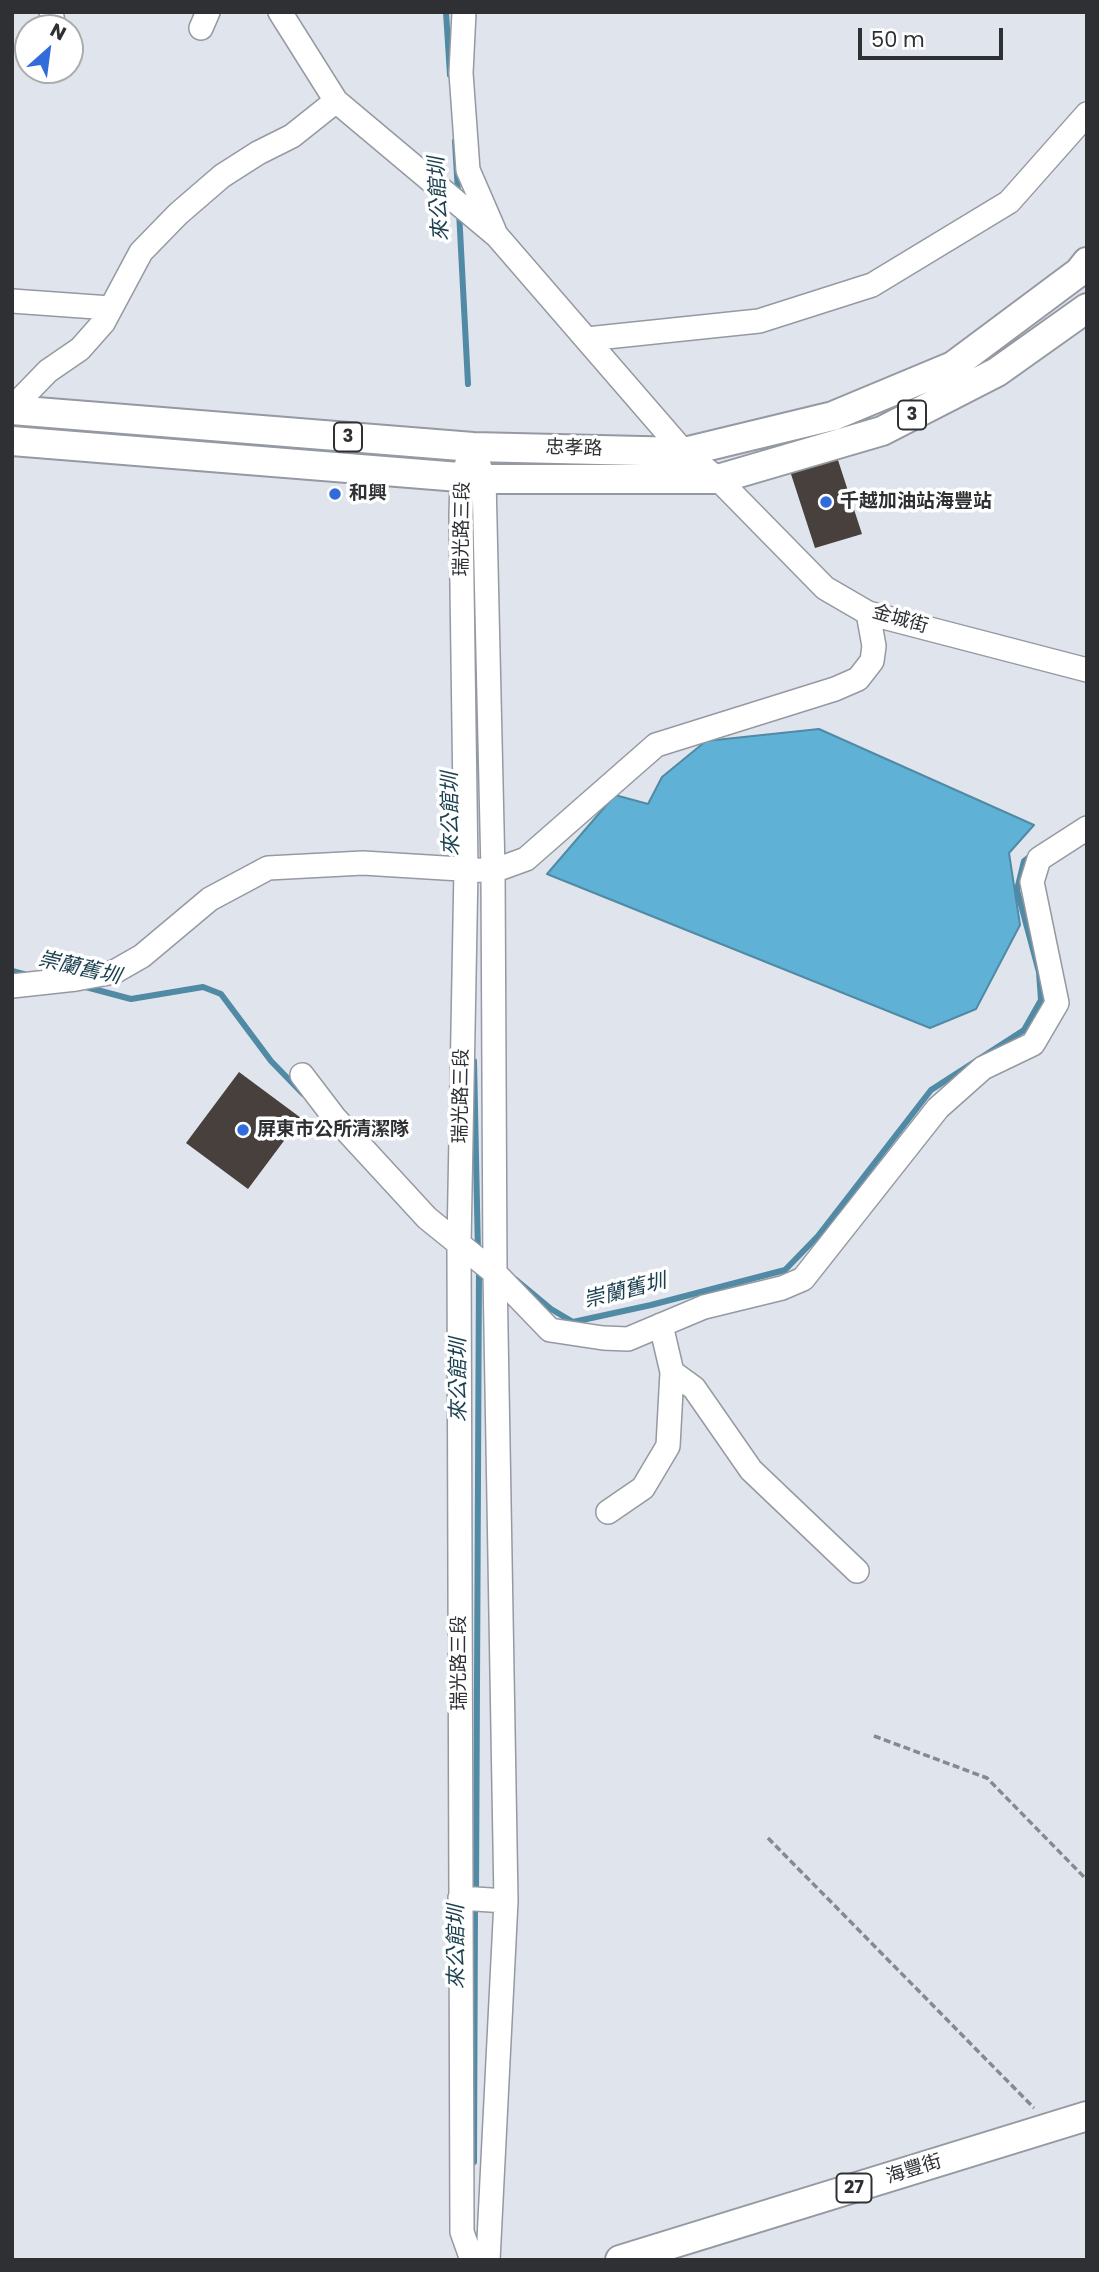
<!DOCTYPE html>
<meta charset="utf-8">
<style>
body{margin:0}
#map{position:relative;width:1099px;height:2272px;overflow:hidden;background:#e0e4ec;font-family:Poppins,sans-serif}
canvas{display:block}
.frame{position:absolute;inset:0;border:14px solid #2e3033;pointer-events:none}
.north{position:absolute;left:14px;top:14px;width:70px;height:70px;box-sizing:border-box;background:#fff;border:2px solid #abacad;border-radius:50%;rotate:28deg;font-size:19px;font-weight:700;line-height:28px;text-align:center;color:#2e3033}
.north::after{content:'';display:block;margin:auto;width:24px;height:32px;background:#316cda;clip-path:polygon(50% 0,100% 100%,50% 72%,0 100%)}
.scale{position:absolute;left:858px;top:28px;width:145px;height:32px;box-sizing:border-box;border:4px solid #2e3033;border-top:0;padding-left:9px;font-size:21px;line-height:24px;white-space:nowrap;color:#2e3033;-webkit-text-stroke:5px #fff;paint-order:stroke}
</style>
<div id="map">
<canvas width="1099" height="2272"></canvas>
<div class="frame"></div>
<div class="north">N</div>
<div class="scale">50 m</div>
</div>
<script>
const context = document.querySelector('canvas').getContext('2d');
context.lineJoin = 'round';
function paint(path, color) { context.fillStyle = color; context.fill(path, 'evenodd'); }
const shape = rows => new Path2D(rows.map(r => 'M' + r).join(''));
function stroke(path, color, width, dash) { context.strokeStyle = color; context.lineWidth = width; context.lineCap = dash ? 'butt' : 'round'; context.setLineDash(dash || []); context.stroke(path); }
function drawText(font, color, halo, rows, align = 'center') {
  context.font = font + ' Poppins,"Noto Sans TC",sans-serif'; context.lineWidth = 7; context.setLineDash([]); context.textBaseline = 'middle'; context.strokeStyle = halo; context.fillStyle = color; for (const [text, x, y, turn = 0] of rows) {
    context.save(); context.translate(x, y); context.rotate((+turn || 0) * Math.PI / 180); context.textAlign = isNaN(turn) ? turn : align; if (halo) context.strokeText(text, 0, 0); context.fillText(text, 0, 0); context.restore();
  }
}
const water = shape([
 [819,729,1034,825,1009,853,1020,925,976,1009,930,1028,547,874,615,795,648,804,662,777,706,741,819,729]
]);
const stream = shape([
 [446,12,450,75],
 [455,141,458,193],
 [459,211,468,384],
 [12,971,27,975],
 [82,986,131,999,203,987,221,994,271,1061,303,1094],
 [474,1061,478,1253],
 [515,1279,551,1309,573,1322,651,1305,785,1270,818,1236,931,1090,1024,1030,1041,1000,1039,972,1017,890,1024,861,1033,854],
 [476,1894,479,1267],
 [474,2162,475,1904]
]);
const building = shape([
 [837,457,862,534,815,548,790,471],
 [239,1072,301,1118,248,1189,186,1143]
]);
const path = shape([
 [874,1736,987,1778,1087,1880],
 [768,1838,1034,2108]
]);
const minor = shape([
 [51,12,53,22],
 [280,12,336,101,497,236,684,452,718,479,825,588,868,613,1087,670],
 [464,12,461,73,468,170,494,230],
 [201,28,208,12],
 [12,301,110,308],
 [587,339,759,321,872,285,1009,202,1087,114],
 [12,408,48,371,80,349,103,323,141,252,178,214,222,176,258,153,292,136,336,101],
 [479,465,484,479,493,871,495,1273,506,1901,488,2260],
 [12,986,76,979,114,972,142,956,210,899,268,868,363,863,493,871,526,859,656,745,835,689,858,679,872,661,874,646,868,613],
 [302,1075,334,1117,427,1218,495,1273,550,1330,603,1338,628,1339,704,1307,782,1288,803,1279,938,1108,983,1068,1033,1044,1057,1003,1032,882,1039,859,1087,828],
 [672,1372,694,1388,751,1470,857,1571],
 [608,1512,643,1488,668,1446,672,1372,661,1325],
 [460,1898,506,1901],
 [472,2260,462,2232,459,1244,466,869,461,515,462,477,473,447]
]);
const major = shape([
 [12,410,473,447,684,452,833,416,953,366,1079,272,1087,262],
 [12,441,484,479,718,479,882,431,997,372,1087,308],
 [620,2260,1087,2116]
]);
const markers = [
 [335,494,7,"#316cda"],
 [826,502,7,"#316cda"],
 [243,1130,7,"#316cda"]
];
const shields = [
 [912,415,28],
 [348,437,28],
 [854,2188,35]
];
const shieldNames = [
 ["3",912,415],
 ["3",348,437],
 ["27",854,2188]
];
const streetNames = [
 ["忠孝路",574,449,2],
 ["瑞光路三段",463,529,-89],
 ["金城街",900,620,16],
 ["瑞光路三段",462,1096,-89],
 ["瑞光路三段",460,1663,-90],
 ["海豐街",914,2170,-17]
];
const poiNames = [
 ["和興",349,494],
 ["千越加油站海豐站",840,502],
 ["屏東市公所清潔隊",257,1130]
];
const waterNames = [
 ["來公館圳",440,199,-93],
 ["來公館圳",452,814,-91],
 ["崇蘭舊圳",79,969,13],
 ["崇蘭舊圳",625,1292,-14],
 ["來公館圳",460,1380,-90],
 ["來公館圳",458,1947,-90]
];
paint(water, '#5fb1d6');
stroke(water, '#508aa5', 2);
stroke(stream, '#508aa5', 6);
paint(building, '#47403c');
stroke(minor, '#9599a1', 26);
stroke(major, '#9599a1', 32);
stroke(path, '#86898f', 3.5, [7, 3.5]);
stroke(minor, '#fff', 23);
stroke(major, '#fff', 28);
for (const [x, y, r, color] of markers) { const dot = new Path2D(); dot.arc(x, y, r, 0, 2 * Math.PI); context.fillStyle = color; context.fill(dot); stroke(dot, '#fff', 2.5); }
for (const [x, y, w] of shields) { const box = new Path2D(); box.roundRect(x - w / 2, y - 14.5, w, 29, 5); context.fillStyle = '#fff'; context.fill(box); stroke(box, '#2e3033', 2); }
drawText('bold 18px', '#2e3033', null, shieldNames);
drawText('19px', '#2e3033', '#fff', streetNames);
drawText('bold 19px', '#2e3033', '#fff', poiNames, 'left');
drawText('italic 21px', '#1a3f4f', '#fff', waterNames);
</script>
